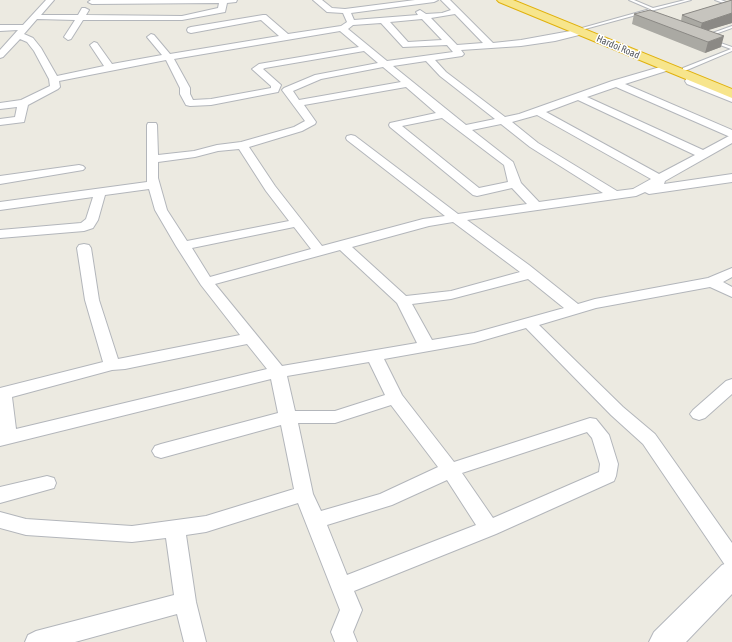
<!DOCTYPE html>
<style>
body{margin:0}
canvas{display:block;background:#eceae1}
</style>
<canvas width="732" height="642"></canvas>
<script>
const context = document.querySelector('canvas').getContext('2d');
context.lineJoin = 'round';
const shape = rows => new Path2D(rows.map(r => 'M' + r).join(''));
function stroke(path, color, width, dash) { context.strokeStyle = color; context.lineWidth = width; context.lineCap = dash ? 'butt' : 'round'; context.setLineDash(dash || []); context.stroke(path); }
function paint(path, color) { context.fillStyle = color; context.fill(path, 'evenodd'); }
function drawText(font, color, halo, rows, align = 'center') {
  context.font = font + ' "Asap Condensed",sans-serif'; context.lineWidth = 3; context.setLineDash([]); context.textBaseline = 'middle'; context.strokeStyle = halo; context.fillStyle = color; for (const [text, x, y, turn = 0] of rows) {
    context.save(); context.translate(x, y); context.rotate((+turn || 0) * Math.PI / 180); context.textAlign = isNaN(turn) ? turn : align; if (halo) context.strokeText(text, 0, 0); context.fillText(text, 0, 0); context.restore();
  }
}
const lane = shape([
 [629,0,634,0,653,8,685,0,691,0,585,29,582,28,650,9,629,0],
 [715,0,721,0,732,4,732,6,715,0],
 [732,26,732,28,707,37,704,36,732,26],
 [712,40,732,47,732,51,687,70,683,70,683,68,731,49,712,42,712,40]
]);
const street = shape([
 [46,0,54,0,41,15,78,15,82,8,85,8,89,10,86,15,182,16,218,8,219,3,92,4,88,2,91,0,237,0,236,2,227,3,225,12,182,20,83,20,71,39,68,40,64,37,75,20,37,19,24,34,33,38,41,48,57,76,104,66,90,45,94,42,97,43,112,64,162,55,147,37,151,34,154,35,170,54,279,36,261,20,191,33,188,32,187,30,188,28,191,27,263,15,266,15,288,34,341,26,347,22,343,13,327,12,313,0,322,0,332,8,345,9,415,0,438,0,434,2,351,13,354,20,418,15,416,12,420,10,426,14,442,13,451,10,441,0,450,0,493,43,521,40,576,30,579,31,580,33,579,35,555,41,521,46,461,50,464,54,462,56,435,60,446,72,505,117,519,114,612,81,660,67,666,67,668,69,666,71,625,84,732,130,732,143,665,181,664,184,732,174,732,182,649,194,645,192,636,196,467,220,529,265,578,304,595,299,708,278,732,268,732,277,723,282,732,287,732,297,710,287,596,308,539,325,623,407,655,434,732,543,732,568,725,565,643,444,611,415,526,328,474,343,384,359,402,395,454,462,590,418,596,419,609,435,618,464,616,476,614,481,496,534,354,591,362,610,353,632,357,642,335,642,331,632,340,610,298,503,206,532,186,535,196,602,206,642,184,642,177,614,75,642,25,642,28,635,36,631,174,595,166,538,132,542,26,535,0,528,0,512,26,519,132,526,206,516,294,489,281,425,161,458,155,456,152,451,155,446,161,444,278,413,271,379,0,446,0,388,103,362,85,300,77,248,79,245,84,244,89,245,91,248,99,300,118,359,240,335,201,285,176,246,155,210,149,189,105,195,98,220,93,228,84,231,0,238,0,230,81,223,86,219,93,197,0,210,0,202,147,182,147,125,148,123,156,123,157,125,158,155,194,151,217,145,241,142,294,127,305,121,282,90,284,88,315,75,378,63,364,51,265,68,263,69,281,85,278,92,211,105,190,106,186,105,180,94,180,88,166,60,59,81,60,87,58,89,28,105,24,122,0,125,0,119,15,117,17,107,0,109,0,103,21,100,50,86,49,79,34,51,27,42,20,39,3,57,0,58,0,50,18,30,0,31,0,25,23,25,46,0],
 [455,14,483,43,457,45,431,18,455,14],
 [422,19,442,40,408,42,390,22,422,19],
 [381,23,403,47,447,45,453,52,387,61,348,29,353,25,381,23],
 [340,31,359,47,259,64,252,69,271,86,271,88,211,99,193,100,190,94,190,88,174,59,340,31],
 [426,61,440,76,495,119,466,125,393,66,426,61],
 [383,67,401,82,299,100,293,91,321,79,383,67],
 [406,87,436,113,390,123,389,125,390,127,473,195,477,196,512,188,527,204,458,214,355,136,351,135,347,136,346,138,347,140,445,216,423,219,322,246,275,186,249,147,302,131,315,124,316,122,304,105,406,87],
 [616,87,728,136,729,136,703,150,587,97,616,87],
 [578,100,695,155,659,174,546,112,578,100],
 [537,115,651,179,633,189,617,191,538,143,512,122,537,115],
 [442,118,504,165,508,182,479,188,402,126,442,118],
 [501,124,530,147,603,193,539,202,521,183,513,162,472,130,501,124],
 [239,149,266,191,289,221,187,241,167,210,158,178,158,162,195,157,218,151,239,149],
 [453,222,520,272,451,291,406,296,352,247,429,226,453,222],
 [294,227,311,249,210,277,192,248,294,227],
 [340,250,397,303,417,343,282,366,215,284,340,250],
 [528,279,564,308,474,333,432,340,412,304,451,299,528,279],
 [247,344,267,369,16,429,12,397,112,370,125,369,247,344],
 [369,362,385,395,335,411,295,411,287,376,369,362],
 [391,405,438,467,380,494,321,511,313,494,298,423,335,423,391,405],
 [587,432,592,438,600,464,599,472,493,518,462,473,587,432],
 [447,480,476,525,347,575,327,525,392,505,447,480],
 [79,165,83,166,85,168,83,170,0,184,0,176,79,165],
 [732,379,732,394,705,418,699,420,693,418,690,414,693,410,726,381,732,379],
 [47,476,54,478,56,483,54,488,0,503,0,487,47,476]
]);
const secondary = shape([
 [692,77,732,93,732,102,687,84,685,81,687,78,692,77],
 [732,561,732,594,686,642,649,642,654,632,722,565,732,561]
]);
const highway = shape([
 [497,0,513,0,732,89,732,98,499,2,497,0]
]);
const wall = shape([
 [732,0,732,23,707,30,721,47,705,53,632,24,634,14,681,21,682,15]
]);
const shadedWall = shape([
 [732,13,732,23,699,33,702,23],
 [724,36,721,47,705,53,708,42]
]);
const building = shape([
 [732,0,732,13,702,23,682,15,732,0],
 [650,10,724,36,708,42,634,14,650,10]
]);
const farStreetnames = [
 ["Hardoi Road",618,47,23]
];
stroke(lane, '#b3b6bb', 2);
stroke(street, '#b3b6bb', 2);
stroke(secondary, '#b4b7bd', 2);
stroke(highway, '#e0b10c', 2);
paint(lane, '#fff');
paint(street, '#fff');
paint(secondary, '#fff');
paint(highway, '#f7e58c');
paint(wall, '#aaa9a3');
paint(shadedWall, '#8b8985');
paint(building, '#c6c4be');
stroke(building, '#8b8985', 1);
drawText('10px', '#595c61', '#fff', farStreetnames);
</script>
